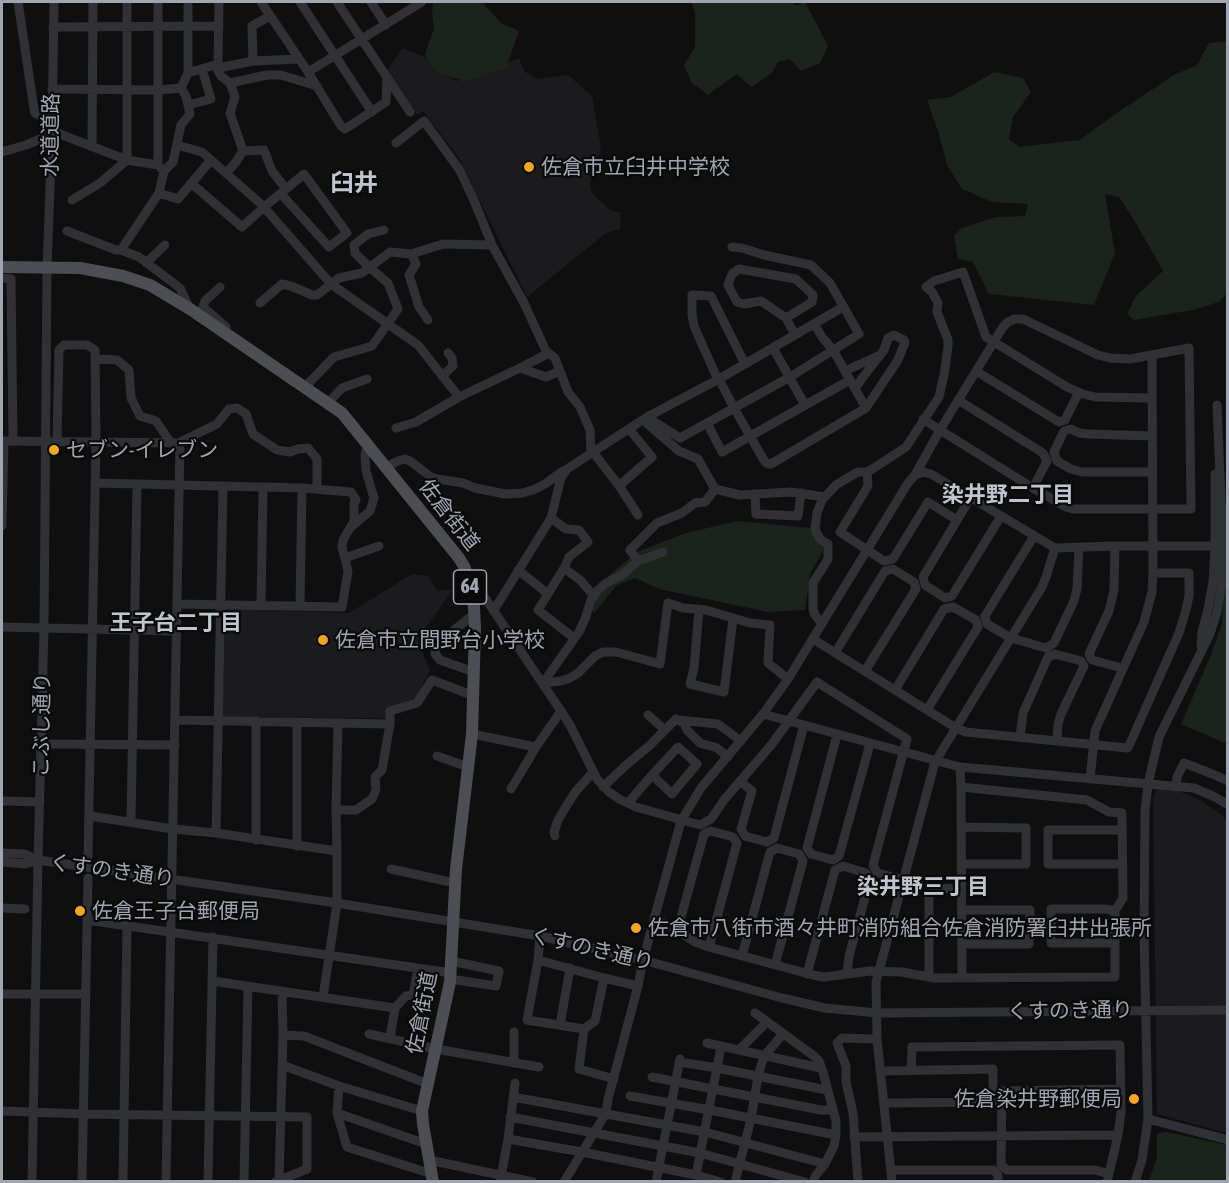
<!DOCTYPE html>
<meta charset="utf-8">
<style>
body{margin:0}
#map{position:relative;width:1229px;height:1183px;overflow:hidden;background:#0f0f10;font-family:"Asap Condensed",sans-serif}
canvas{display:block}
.frame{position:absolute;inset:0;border:3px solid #a0a6b1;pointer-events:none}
</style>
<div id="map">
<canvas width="1229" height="1183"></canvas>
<div class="frame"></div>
</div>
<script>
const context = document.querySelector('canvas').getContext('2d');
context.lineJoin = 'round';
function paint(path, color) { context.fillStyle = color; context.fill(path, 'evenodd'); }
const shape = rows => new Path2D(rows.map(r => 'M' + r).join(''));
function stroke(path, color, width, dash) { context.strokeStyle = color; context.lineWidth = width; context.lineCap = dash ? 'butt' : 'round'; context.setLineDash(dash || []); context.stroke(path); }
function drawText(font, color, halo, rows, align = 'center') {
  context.font = font + ' "Asap Condensed","Noto Sans JP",sans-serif'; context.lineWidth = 4.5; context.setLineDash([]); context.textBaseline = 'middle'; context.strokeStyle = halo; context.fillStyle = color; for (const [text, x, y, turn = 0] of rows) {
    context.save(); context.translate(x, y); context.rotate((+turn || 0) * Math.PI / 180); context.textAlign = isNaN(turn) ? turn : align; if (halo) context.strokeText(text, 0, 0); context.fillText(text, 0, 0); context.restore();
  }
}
const built = shape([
 [402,48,442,64,440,72,457,81,519,58,524,71,536,79,568,75,592,96,601,148,590,183,592,193,610,210,621,213,620,229,606,233,527,297,459,158,423,111,417,115,387,71],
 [412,574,428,576,437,591,453,589,423,632,421,648,430,670,416,699,386,708,386,718,222,717,226,609,349,613],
 [1157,787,1181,792,1200,800,1222,815,1227,821,1227,1133,1157,1114,1153,799]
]);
const green = shape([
 [433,2,482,2,501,23,519,31,506,68,465,81,437,73,425,54,434,29,432,12],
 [691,2,794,2,796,5,805,2,828,46,820,63,801,71,790,59,778,62,772,73,751,87,737,74,708,95,692,83,684,65,695,47,695,12],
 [1227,41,1227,293,1219,302,1193,310,1134,320,1127,314,1136,296,1163,271,1134,220,1119,197,1105,194,1115,253,1094,305,989,294,973,262,958,259,954,236,962,228,996,217,1025,216,1028,204,992,202,962,189,947,165,939,134,927,100,951,97,994,72,1023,78,1031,92,1013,117,1009,139,1019,147,1080,140,1108,119,1174,75,1197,65,1209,43],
 [738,521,810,528,824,539,823,551,810,574,805,610,768,612,659,589,635,578,617,585,594,613,587,602,599,584,637,552,686,533],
 [1226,551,1227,551,1227,744,1181,724,1211,655,1222,623],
 [1167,1132,1227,1145,1227,1181,1149,1181,1157,1157,1157,1133]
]);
const minor = shape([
 [18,2,34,109,35,113,52,122],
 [158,2,158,165],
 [261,2,308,72,341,126,345,129,386,102,387,78],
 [300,2,372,112],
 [337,2,410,112],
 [371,2,386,25],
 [53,27,219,26],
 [253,61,252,26,270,16],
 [218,64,218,71,221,76,230,83,235,97,230,113,243,151,236,162,226,173],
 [218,68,253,61,299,59],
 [308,72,422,2],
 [188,73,188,2],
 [230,83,267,75,281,75,317,86],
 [52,89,158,90,181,88],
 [188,105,211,99,202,69],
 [52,131,127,160,158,165,164,171,173,162,181,125,190,114,186,96,181,88,188,73,218,64,219,2],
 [396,143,424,121,459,169,473,198,492,245,524,303,546,351,555,358,568,392,580,407,590,430,591,453],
 [177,145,202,152,262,205,331,284,418,345,459,397],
 [92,146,93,2],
 [243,151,264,150,272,171,286,189],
 [2,152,26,145,52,134],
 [191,183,242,227,264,207,286,189,304,174,347,233,329,247,281,194],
 [159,193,178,199,211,160],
 [72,200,100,183,127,160,127,2],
 [67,231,116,250,121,250,139,257,180,288,190,309],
 [121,250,159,193,164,171],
 [411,254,416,264,409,275,419,307,428,320],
 [146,263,165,245],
 [2,278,11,279,13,441],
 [220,287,205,301,203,307,226,327,223,332],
 [260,303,282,284,291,286,312,295,317,295,339,278,362,273,390,252,411,254,443,244,492,245],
 [786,318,812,302,813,295,796,279,739,269,732,274,728,285,737,302,744,304,761,301,786,318,795,335],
 [814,324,822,337,833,350,866,408],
 [773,348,805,405],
 [95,359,117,360,129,370,131,398,140,416,156,421,171,443],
 [520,368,549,353],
 [845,371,878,356],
 [976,371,1059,422,1065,420,1079,392],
 [442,376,453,366,452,358,448,353],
 [719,379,734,408,765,462,768,464,771,464,866,408,898,360,905,342,904,340,894,335,888,338,884,350,863,377,855,389],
 [718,380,694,326,692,314,692,295,711,296,745,364],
 [305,387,334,357,372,346,398,309,388,283,369,267,355,253,354,245,368,234,384,230],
 [958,400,1043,453,1047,461,1033,488],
 [328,403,342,388,367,379],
 [647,417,680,438,790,377,859,334,830,283,811,265,764,255,742,248,732,247],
 [643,420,679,451,698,459,715,489,740,495,791,492,825,497],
 [707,423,722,452,850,380],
 [396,428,416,422,459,397,520,368,546,377,560,371],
 [2,441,180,443,166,1182],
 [57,441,59,350,64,345,87,345,95,350,96,441,88,857],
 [178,443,217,424,229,409,237,408,246,414,253,434,277,450,290,452,298,449,308,448,317,459,317,489],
 [593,452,620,487,638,515],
 [386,467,398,461,405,459,410,461,431,477,437,479,463,483,475,488,505,494,522,493,533,490,545,484,563,471],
 [867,472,868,486,840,532,884,561,893,559,928,502,957,520],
 [1152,472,1082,472,1071,469,1057,461,1054,452,1064,431,1071,429,1079,433,1088,434,1152,436],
 [915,475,940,430,1003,327,1008,322,1015,319,1023,319,1098,355,1110,358,1130,359,1189,348,1191,509,1073,509,1066,507,1033,488,940,430,923,419],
 [96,483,302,488,351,492,356,500,354,503,354,521,343,540,342,547,348,571,342,607,177,604],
 [619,486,652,457,629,429],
 [755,494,756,514,798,516,801,493],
 [971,497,923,577,925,585,945,598,952,596,1001,516],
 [551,518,566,529,579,530,588,542,569,557,564,568],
 [2,526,4,441],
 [352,526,370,511,374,498,366,471,365,455,368,444],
 [1034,536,985,616,987,624,1011,638,1046,648,1054,643,1074,601,1077,589,1079,547],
 [1115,546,1114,590,1109,611,1089,654,1092,660,1122,668],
 [345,558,379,546],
 [638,561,630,550,657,523,682,513,695,503,705,502,715,489],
 [518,570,548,594],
 [468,577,477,586,561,711,571,727,597,779,609,792,621,800,636,807,700,825,711,819,724,800,772,744,817,682,907,739,873,865,877,873,905,880],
 [261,605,263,488],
 [300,605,302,488],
 [494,610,551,518,561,478,567,469,647,417,719,379,843,307],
 [699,610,694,668,690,684,724,692,733,618],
 [474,614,437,644,435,654,440,660,474,672],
 [822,624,815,615,813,609,813,583,828,559,828,544,820,539,815,529,817,513,822,500,836,485,844,480,858,472,867,472,874,468,906,447,939,397,944,375,948,347,948,340,937,312,938,303,932,292,926,287,934,281,963,272,986,337,1067,387,1083,394,1095,397,1151,398],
 [2,627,176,631],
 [574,638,538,610,564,568,580,580,594,596],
 [813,639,956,728,966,732,1128,748,1179,633,1186,610,1189,596,1189,573,1153,573],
 [1201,648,1202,632,1208,609,1213,582,1215,546,1215,474],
 [835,653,885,571,893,569,914,582,916,589,865,671],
 [543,683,561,681,570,678,578,673,595,656,603,652,616,652,660,664,668,603,683,608,706,610,750,623,770,625,768,663,788,679],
 [543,683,579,632,585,619,591,600,597,591,606,583,622,575,638,561,663,552],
 [895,690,944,609,953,607,976,620,978,627,927,710],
 [763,714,960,767,1194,788,1215,797,1228,805],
 [648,715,665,730],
 [175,720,390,724],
 [678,720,718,724,741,741],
 [256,721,256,840],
 [297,722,297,846],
 [472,734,536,747],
 [837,735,807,848,811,854,833,860,839,856,870,744],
 [1020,737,1023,713,1048,657,1055,654,1081,661,1084,666,1061,714,1058,724,1057,741],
 [49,744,175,745],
 [437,756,468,767],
 [960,767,961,787,962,978],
 [1090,779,1095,731,1144,622,1152,592,1153,573,1152,356],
 [740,781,752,791,741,829,745,836,767,842,774,838,804,725],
 [603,787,625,766,649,746,676,719,684,723,687,730,700,743,717,748,728,757],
 [1176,787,1177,777,1184,763,1210,773,1228,781],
 [511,789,536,747,561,711],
 [2,801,40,802],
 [628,803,652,775,678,747,697,764,672,794,652,775],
 [336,810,356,810,372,799,376,790,375,777,382,770,390,724,390,711,417,703,432,680,474,696],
 [90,816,173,829,216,833,337,851],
 [131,821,137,485],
 [1122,830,1048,830,1048,864,1122,864],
 [216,833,223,487],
 [555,836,554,832,558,820,567,805,576,791,593,772],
 [2,853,24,854,38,860,337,903,540,936,643,960,782,998,825,1008,877,1013,1228,1010],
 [2,862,25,864,38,860],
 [961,864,1026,864,1026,828,962,827],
 [391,869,455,883],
 [2,908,25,909],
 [962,910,1030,910,1029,944,962,944],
 [87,920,451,973],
 [655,920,667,924,695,942,709,947,813,975,824,977,870,971,902,972,934,978,1115,977,1115,911,1123,898,1122,813,1109,812,1087,800,961,787],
 [675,928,681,917,704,834,711,831,733,837,737,843,709,947],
 [540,936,538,960,527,1020,584,1029,579,1069,614,1079],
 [1114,943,1051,943,1051,909,1106,909,1115,911],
 [742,956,770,852,777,848,799,854,803,861,775,965],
 [538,960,604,978],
 [807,974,835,870,843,866,866,873,870,879,849,956,847,973],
 [929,977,929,895,934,889,961,888],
 [450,979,496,986,499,971,451,961],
 [212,981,395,1008,406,996,413,995,418,968],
 [2,994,86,994],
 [323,997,337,903,337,851,336,810,338,723],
 [755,1013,814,1056,819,1061,823,1072,836,1121,836,1135,834,1146,825,1164,816,1175,813,1182],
 [560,1025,570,968],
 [584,1029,595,1021,604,978,638,986],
 [514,1032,514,1063],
 [369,1034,436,1049,539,1067],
 [283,1035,304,1036,428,1084],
 [390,1038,395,1008],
 [707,1043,821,1068],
 [739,1050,767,1022],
 [679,1062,717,1068,827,1090],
 [282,1065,339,1086,422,1111],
 [911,1070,912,1047,1120,1045,1121,1112,1118,1135,1107,1182],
 [880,1071,993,1069,993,1102,884,1103],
 [652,1077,821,1110,833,1110],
 [339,1086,337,1113,347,1147,432,1174],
 [630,1096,710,1110,836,1135],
 [513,1097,705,1132,825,1164],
 [2,1111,84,1114,307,1117,307,1169,275,1182],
 [337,1113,426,1144],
 [510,1117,700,1153,805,1182],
 [1148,1119,1228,1140],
 [854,1137,1118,1135],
 [508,1139,582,1152,696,1175,721,1182],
 [429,1160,533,1182],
 [891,1170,994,1170,998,1175,998,1182],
 [1109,1174,1095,1170,1007,1170,1001,1165,1002,1091,1121,1089],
 [696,1175,721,1047],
 [279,1180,283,1035,282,991],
 [32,1182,38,860,44,627,47,268,52,134,54,2],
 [82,1182,88,878],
 [123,1182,127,926],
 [208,1182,213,937],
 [244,1182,248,986],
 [500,1182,508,1139,515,1083],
 [564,1182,606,1113,608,1099,638,986,643,960,681,821,701,788,763,714,788,679,908,483,915,475,923,472,931,474,1055,548,1115,546,1228,546],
 [656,1182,680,1059],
 [735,1182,751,1119,758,1076,764,1056,783,1034],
 [858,1182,853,1113,846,1082,846,1066,837,1043,842,1038,877,1039],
 [892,1182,877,1039,876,982,935,762,1042,587,1046,577,1055,548],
 [1135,1182,1142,1160,1148,1119,1144,932,1145,811,1148,784,1159,737,1210,634,1217,612,1222,583,1223,547,1217,405]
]);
const major = shape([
 [2,267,80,268,123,276,150,285,190,309,342,413,459,558,465,568,474,607,475,629,472,734,456,869,450,982,422,1111,423,1124,433,1182]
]);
const markers = [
 [529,167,6,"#efa528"],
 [54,450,6,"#efa528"],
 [323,640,6,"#efa528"],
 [80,911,6,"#efa528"],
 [636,928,6,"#efa528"],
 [1134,1099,6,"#efa528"]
];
const shields = [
 [470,587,33]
];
const shieldNames = [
 ["64",470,587]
];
const streetNames = [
 ["水道道路",51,135,-89],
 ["佐倉街道",449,515,52],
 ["こぶし通り",42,725,-89],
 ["くすのき通り",112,871,8],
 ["くすのき通り",592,949,13],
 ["くすのき通り",1070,1011,-1],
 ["佐倉街道",422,1013,-79]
];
const poiNames = [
 ["佐倉市立臼井中学校",541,167],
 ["セブン-イレブン",66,450],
 ["佐倉市立間野台小学校",335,640],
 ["佐倉王子台郵便局",92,911],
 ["佐倉市八街市酒々井町消防組合佐倉消防署臼井出張所",648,928],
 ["佐倉染井野郵便局",1122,1099,"right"]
];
const neighbourhoodNames = [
 ["染井野二丁目",1008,495],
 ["王子台二丁目",176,623],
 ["染井野三丁目",923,887]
];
const quarterNames = [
 ["臼井",354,183]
];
paint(built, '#1b1b1d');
paint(green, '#1b231c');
stroke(minor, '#303135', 9);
stroke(major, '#4c4e54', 12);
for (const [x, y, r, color] of markers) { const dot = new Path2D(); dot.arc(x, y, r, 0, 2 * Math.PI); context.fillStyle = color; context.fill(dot); stroke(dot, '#0a0a0b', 2); }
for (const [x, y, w] of shields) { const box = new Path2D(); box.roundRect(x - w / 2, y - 17, w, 34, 4.5); context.fillStyle = '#0a0a0b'; context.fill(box); stroke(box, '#a0a6b1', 1.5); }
drawText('bold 20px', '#a0a6b1', null, shieldNames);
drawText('21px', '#a0a6b1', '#0a0a0b', streetNames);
drawText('21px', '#a0a6b1', '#0a0a0b', poiNames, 'left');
drawText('bold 22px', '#c1c5cd', '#0a0a0b', neighbourhoodNames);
drawText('bold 24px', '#c1c5cd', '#0a0a0b', quarterNames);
</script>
